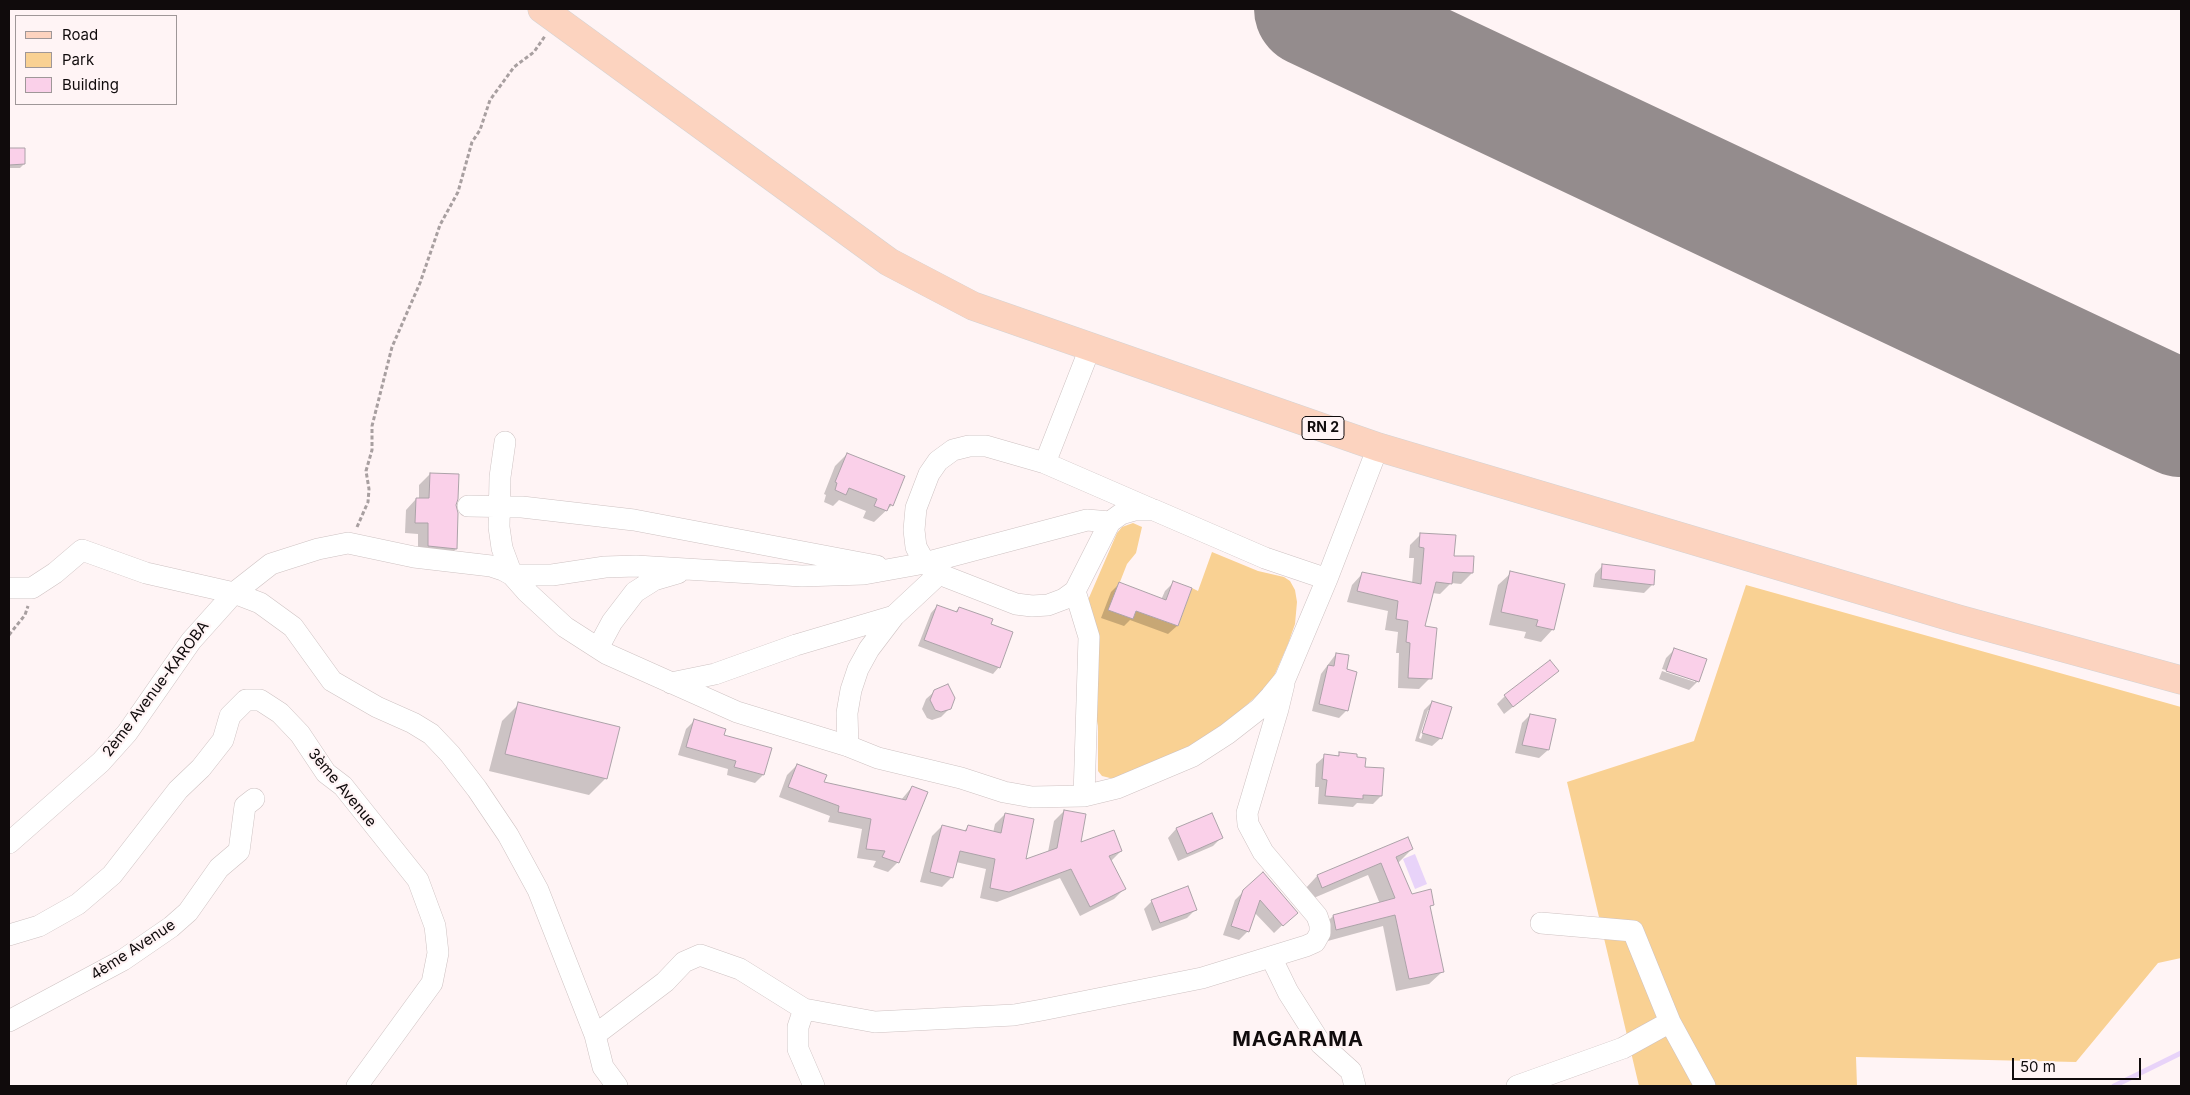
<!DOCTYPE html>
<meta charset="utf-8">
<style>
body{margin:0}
#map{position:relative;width:2190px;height:1095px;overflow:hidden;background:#fff4f5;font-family:Inter,sans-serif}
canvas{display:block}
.frame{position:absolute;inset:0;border:10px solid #100b0c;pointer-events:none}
.legend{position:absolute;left:15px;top:15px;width:162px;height:90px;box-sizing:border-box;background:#fff4f5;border:1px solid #9f9798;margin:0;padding:6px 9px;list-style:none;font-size:15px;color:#100b0c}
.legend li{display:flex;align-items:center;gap:10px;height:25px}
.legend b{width:25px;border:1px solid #9f9798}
.scale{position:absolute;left:2012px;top:1058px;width:129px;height:22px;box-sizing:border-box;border:2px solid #100b0c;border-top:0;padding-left:6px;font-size:15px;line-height:18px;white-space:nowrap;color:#100b0c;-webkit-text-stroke:4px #fff4f5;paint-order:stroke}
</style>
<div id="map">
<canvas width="2190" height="1095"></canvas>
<div class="frame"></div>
<ul class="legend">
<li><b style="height:6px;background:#fcd3bf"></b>Road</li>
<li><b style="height:14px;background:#f9d193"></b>Park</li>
<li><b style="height:14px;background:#fad0e9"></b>Building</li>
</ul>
<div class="scale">50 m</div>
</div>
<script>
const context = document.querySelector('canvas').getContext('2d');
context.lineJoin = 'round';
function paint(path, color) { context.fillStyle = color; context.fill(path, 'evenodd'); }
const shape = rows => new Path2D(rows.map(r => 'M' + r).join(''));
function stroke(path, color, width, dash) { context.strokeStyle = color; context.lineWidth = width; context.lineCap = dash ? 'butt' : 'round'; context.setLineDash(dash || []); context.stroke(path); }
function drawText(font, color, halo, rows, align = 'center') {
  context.font = font + ' Inter,sans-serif'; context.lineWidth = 4.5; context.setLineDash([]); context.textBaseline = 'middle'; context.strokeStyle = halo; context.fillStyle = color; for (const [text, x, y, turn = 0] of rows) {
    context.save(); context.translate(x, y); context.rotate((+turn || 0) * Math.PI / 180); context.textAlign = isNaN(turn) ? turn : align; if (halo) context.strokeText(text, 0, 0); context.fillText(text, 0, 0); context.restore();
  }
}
const green = shape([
 [1133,523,1142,527,1136,553,1127,564,1109,610,1133,619,1136,611,1178,626,1192,588,1198,591,1212,552,1258,571,1284,577,1290,581,1295,590,1297,602,1295,624,1288,644,1271,683,1211,737,1123,778,1110,778,1102,776,1098,771,1098,726,1092,696,1088,600,1117,533,1122,527],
 [1746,585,2181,707,2181,958,2158,963,2076,1062,1856,1057,1857,1086,1639,1086,1567,782,1694,741]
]);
const water = shape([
 [1415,854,1427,884,1415,889,1403,859]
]);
const shadow = shape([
 [23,149,24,164,20,168,9,168,9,150],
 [847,454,892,505,874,522,863,518,866,511,839,500,833,506,824,502,826,495,824,494,835,466],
 [430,474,454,505,457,513,456,549,445,560,418,556,418,534,405,533,406,510,416,499,419,499,419,485],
 [1421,534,1472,573,1461,584,1451,583,1440,594,1432,593,1424,627,1430,678,1419,689,1398,688,1399,653,1396,653,1398,632,1385,630,1388,611,1347,602,1352,585,1362,574,1412,584,1414,558,1409,558,1410,545],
 [1603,565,1652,585,1644,593,1593,587,1595,574],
 [1511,573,1553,629,1541,642,1524,638,1526,632,1489,625,1498,585],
 [1173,583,1190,589,1177,626,1168,634,1130,620,1124,626,1101,618,1111,592,1119,584,1161,600,1165,591],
 [937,606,955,612,959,608,989,625,999,667,993,674,918,646,931,613],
 [1675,649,1698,681,1689,690,1659,679,1662,671,1695,682,1695,679,1662,669,1666,658],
 [1336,654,1346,670,1347,710,1339,718,1312,711,1321,674],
 [1558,671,1504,714,1497,704,1505,696],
 [935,691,950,708,941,717,932,720,927,718,922,709,926,699],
 [1432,702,1441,738,1432,746,1415,741,1424,710],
 [1428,710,1430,710,1421,739,1419,738],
 [519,704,606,778,589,795,489,771,502,721],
 [1530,715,1554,720,1548,750,1539,758,1515,753,1522,723],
 [694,721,723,736,763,775,755,783,727,775,728,769,678,755,686,729],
 [1340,753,1364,768,1381,796,1373,804,1357,803,1353,807,1318,804,1319,787,1315,787,1316,764,1325,756,1337,757],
 [797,765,823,783,901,800,912,787,898,862,888,872,873,867,876,861,857,858,862,829,828,822,830,816,779,797,787,775],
 [1064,811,1079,844,1121,851,1110,862,1124,889,1114,899,1080,916,1060,878,997,902,980,898,986,869,956,862,952,877,942,887,920,882,932,836,942,826,963,832,968,827,993,833,995,824,1005,814,1024,861,1048,852,1054,821],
 [1211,814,1221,838,1213,846,1178,861,1168,838,1176,829],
 [1407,839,1412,849,1398,863,1412,896,1432,904,1429,908,1442,972,1429,984,1396,991,1383,926,1324,942,1320,929,1333,916,1380,904,1368,875,1309,900,1305,889,1317,876],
 [1244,891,1296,912,1274,933,1254,912,1248,931,1239,940,1223,935,1235,900],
 [1152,901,1195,910,1187,918,1152,931,1144,909]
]);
const stream = shape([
 [2114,1086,2181,1053]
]);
const runway = shape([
 [1312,9,2181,419]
]);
const building = shape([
 [9,148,25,148,25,164,9,165,9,148],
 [847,453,905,476,893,506,890,504,887,511,874,506,877,499,849,488,846,495,835,490,837,483,835,482,847,453],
 [430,473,459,474,458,499,456,505,458,513,457,549,428,546,428,523,415,523,416,498,429,498,430,473],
 [1420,533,1456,535,1454,556,1474,556,1473,573,1453,572,1452,584,1436,582,1425,626,1437,628,1432,679,1408,678,1410,643,1406,642,1408,621,1396,619,1398,601,1357,591,1362,572,1421,584,1424,548,1419,547,1420,533],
 [1602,564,1655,570,1654,585,1601,579,1602,564],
 [1510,571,1565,584,1554,630,1536,626,1538,620,1501,612,1510,571],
 [1173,581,1192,588,1178,626,1136,611,1133,619,1108,610,1119,582,1166,600,1173,581],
 [937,605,957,612,959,607,993,619,991,624,1013,632,1000,668,924,640,937,605],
 [1674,648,1707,659,1699,682,1666,671,1674,648],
 [1336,653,1349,655,1347,669,1357,672,1348,711,1319,704,1328,665,1334,666,1336,653],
 [1550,660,1559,671,1513,707,1504,695,1550,660],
 [948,684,955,698,951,709,941,712,935,710,930,700,934,690,948,684],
 [1432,701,1452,707,1442,739,1422,733,1432,701],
 [518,702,620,727,607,779,505,754,518,702],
 [1530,714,1556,719,1549,750,1522,745,1530,714],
 [694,719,726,729,724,735,772,748,764,775,734,767,736,761,686,747,694,719],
 [1339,752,1357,754,1357,757,1366,758,1365,767,1384,768,1382,796,1363,795,1363,799,1325,796,1327,780,1322,779,1324,754,1339,756,1339,752],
 [797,764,827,775,824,782,906,800,912,786,928,792,899,863,882,857,885,851,866,849,871,819,838,812,839,806,788,787,797,764],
 [1064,810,1086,814,1081,842,1114,830,1122,851,1109,856,1126,889,1090,907,1071,869,1009,892,990,888,995,859,960,851,953,878,930,872,942,825,966,831,968,825,1001,833,1005,813,1034,819,1026,859,1057,848,1064,810],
 [1212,813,1223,838,1187,854,1176,828,1212,813],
 [1408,837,1413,849,1396,857,1412,894,1431,889,1434,905,1430,906,1444,972,1409,979,1395,915,1336,930,1333,915,1395,898,1381,863,1322,888,1317,875,1408,837],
 [1263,872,1298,913,1283,926,1260,900,1249,932,1231,926,1243,890,1263,872],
 [1188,886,1197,910,1160,923,1151,900,1188,886]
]);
const path = shape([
 [357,527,368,502,369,489,366,471,372,450,372,426,392,347,420,283,440,225,458,192,472,142,480,130,490,100,514,67,534,52,545,36],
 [9,635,25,615,28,606]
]);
const minor = shape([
 [1090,348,1045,463,986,446,969,446,953,450,938,461,929,474,916,508,914,530,916,547,925,563,939,574,1016,604,1032,606,1048,605,1064,599,1075,591,1110,522,1121,514,1135,510,1154,510,1265,558,1327,579],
 [505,442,500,477,499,527,502,548,512,575,552,575,605,567,636,566,802,576,864,574,925,563,1087,520,1110,522],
 [1045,463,1151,509],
 [468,506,522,507,634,520,877,566],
 [9,588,32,588,55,573,82,550,146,573,234,593,260,603,293,627,332,681,377,707,413,723,431,734,450,754,477,789,508,835,538,890,595,1035,603,1067,617,1086],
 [1075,591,1089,637,1084,796],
 [598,648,612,622,635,592,654,580,678,573],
 [671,683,715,674,796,645,894,616],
 [848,746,847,713,851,690,858,669,869,649,894,616,939,574],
 [9,843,101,762,127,733,191,641,234,593,271,564,318,549,348,543,414,557,491,566,503,570,512,575,527,592,565,627,607,654,737,712,848,746,878,758,961,778,1004,792,1032,797,1084,796,1117,788,1193,756,1227,734,1259,709,1271,696,1285,679,1327,579,1378,447],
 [1541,923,1633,931,1670,1022,1705,1086],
 [9,935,39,926,78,904,112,875,178,790,201,768,223,740,230,716,246,700,260,700,280,713,300,734,326,773,343,786,418,880,435,926,438,953,432,983,357,1086],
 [1271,957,1288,992,1321,1044,1351,1071,1355,1086],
 [804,1009,798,1027,798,1049,814,1086],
 [9,1021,123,960,171,927,188,912,219,868,239,851,245,806,254,799],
 [595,1035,665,982,684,962,700,955,740,969,804,1009,875,1022,1014,1015,1042,1010,1202,978,1306,946,1315,942,1320,933,1320,925,1317,916,1263,852,1248,824,1247,813,1278,709,1284,684],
 [1517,1086,1623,1048,1670,1022]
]);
const major = shape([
 [542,9,889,262,973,306,1378,447,1958,619,2181,680]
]);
const shields = [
 [1323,428,42]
];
const shieldNames = [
 ["RN 2",1323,428]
];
const streetNames = [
 ["2ème Avenue-KAROBA",156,689,-53],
 ["3ème Avenue",342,788,50],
 ["4ème Avenue",133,950,-33]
];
const districtNames = [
 ["MAGARAMA",1298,1040]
];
paint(green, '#f9d193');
paint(water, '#e8d3f9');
paint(shadow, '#0003');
stroke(stream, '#e8d3f9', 5);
stroke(runway, '#948c8d', 116);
paint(building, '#fad0e9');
stroke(building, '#aca2a8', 1);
stroke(minor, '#cec2c2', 22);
stroke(major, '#d4d3d3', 29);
stroke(path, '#a89fa0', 3, [4, 2.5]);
stroke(minor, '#fff', 21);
stroke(major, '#fcd3bf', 28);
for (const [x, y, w] of shields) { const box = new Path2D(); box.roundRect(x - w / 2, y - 11.5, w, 23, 4); context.fillStyle = '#fff4f5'; context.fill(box); stroke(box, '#100b0c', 1); }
drawText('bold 14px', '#100b0c', null, shieldNames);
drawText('15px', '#100b0c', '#fff4f5', streetNames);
context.letterSpacing = '1px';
drawText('bold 20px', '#100b0c', '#fff4f5', districtNames);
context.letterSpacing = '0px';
</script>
